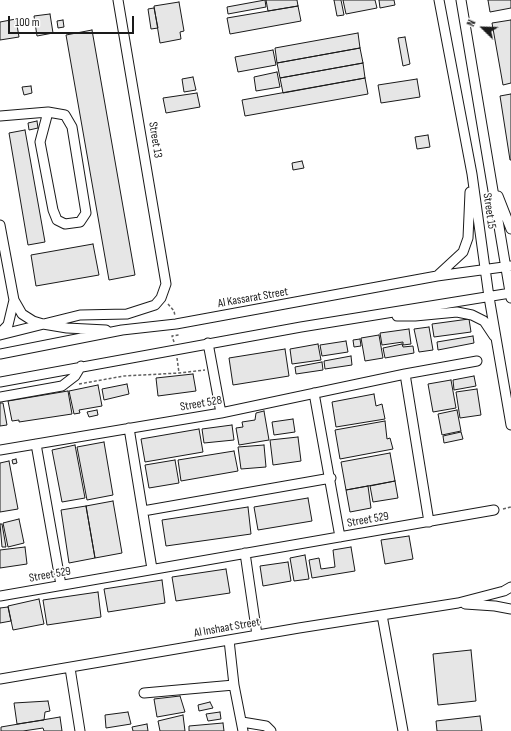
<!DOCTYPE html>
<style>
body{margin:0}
#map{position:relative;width:511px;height:731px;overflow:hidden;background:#fff;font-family:"Sofia Sans Condensed",sans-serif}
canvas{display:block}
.north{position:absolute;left:463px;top:8px;width:40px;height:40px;-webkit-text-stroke:3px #fff;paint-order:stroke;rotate:293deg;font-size:11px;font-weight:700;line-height:16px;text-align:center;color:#1a1a1a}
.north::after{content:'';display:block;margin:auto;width:14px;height:18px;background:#1a1a1a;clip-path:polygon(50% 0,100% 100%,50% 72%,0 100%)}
.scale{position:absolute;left:8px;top:16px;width:126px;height:18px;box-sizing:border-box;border:2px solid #1a1a1a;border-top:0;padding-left:5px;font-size:12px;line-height:14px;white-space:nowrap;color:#1a1a1a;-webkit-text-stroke:3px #fff;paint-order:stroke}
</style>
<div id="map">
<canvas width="511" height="731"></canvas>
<div class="north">N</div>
<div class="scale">100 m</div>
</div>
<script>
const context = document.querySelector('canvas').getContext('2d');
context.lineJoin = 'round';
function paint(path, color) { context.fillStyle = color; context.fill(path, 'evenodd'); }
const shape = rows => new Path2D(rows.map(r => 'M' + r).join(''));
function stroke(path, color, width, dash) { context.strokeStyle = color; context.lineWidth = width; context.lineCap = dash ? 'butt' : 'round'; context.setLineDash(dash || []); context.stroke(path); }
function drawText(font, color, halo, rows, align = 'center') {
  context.font = font + ' "Sofia Sans Condensed",sans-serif'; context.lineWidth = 3; context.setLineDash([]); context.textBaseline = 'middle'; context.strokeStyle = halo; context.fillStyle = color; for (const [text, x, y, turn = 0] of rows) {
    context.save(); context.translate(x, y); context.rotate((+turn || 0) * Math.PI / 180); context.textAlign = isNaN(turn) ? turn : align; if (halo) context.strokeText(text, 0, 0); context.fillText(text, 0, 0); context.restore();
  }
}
const building = shape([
 [265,0,266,7,228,14,227,7,265,0],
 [266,0,297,0,298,6,268,11,266,0],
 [334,0,341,0,344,15,337,16,334,0],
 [343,0,375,0,377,8,346,14,343,0],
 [379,0,394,0,395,5,380,8,379,0],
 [488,0,511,0,511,8,490,12,488,0],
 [179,2,184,31,180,32,181,39,160,43,154,6,179,2],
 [298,6,301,21,230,34,227,18,298,6],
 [154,8,158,28,151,29,148,9,154,8],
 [50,14,53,33,37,36,34,16,50,14],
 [16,19,19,37,0,40,0,22,16,19],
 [63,20,64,27,58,28,57,21,63,20],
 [511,20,511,83,503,85,492,23,511,20],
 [92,30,135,275,109,280,66,35,92,30],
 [358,33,360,48,277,63,275,48,358,33],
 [405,37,410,64,403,66,398,38,405,37],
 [360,48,363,63,280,78,277,63,360,48],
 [273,50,276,65,238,72,235,57,273,50],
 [363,63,365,78,283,93,280,78,363,63],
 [277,72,280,87,256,91,254,77,277,72],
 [193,77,196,90,184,92,182,79,193,77],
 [365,78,368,94,245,116,242,100,365,78],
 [417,79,420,97,381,103,378,85,417,79],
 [31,86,32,93,24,95,22,87,31,86],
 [197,93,200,107,166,113,163,98,197,93],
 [511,94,511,160,510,160,500,96,511,94],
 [37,121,38,128,29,130,28,123,37,121],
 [25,130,45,242,28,245,9,133,25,130],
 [428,135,430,147,417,149,415,137,428,135],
 [302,161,304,168,293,170,292,163,302,161],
 [93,244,99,275,36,286,31,255,93,244],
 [469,319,471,332,434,337,432,324,469,319],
 [429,327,433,350,419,352,414,329,429,327],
 [409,329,411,344,403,345,403,342,382,345,380,333,409,329],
 [379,335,383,358,365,361,361,338,379,335],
 [473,336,474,343,438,350,437,342,473,336],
 [360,339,361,346,354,347,353,340,360,339],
 [346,341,348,352,322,356,320,345,346,341],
 [318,344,321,360,292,364,290,349,318,344],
 [402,344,403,347,413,346,414,353,385,358,383,348,402,344],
 [285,349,289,376,233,385,229,358,285,349],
 [351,356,352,365,325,369,324,361,351,356],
 [322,362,323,370,296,374,295,367,322,362],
 [193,374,196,391,158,396,156,378,193,374],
 [474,376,476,386,454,390,453,380,474,376],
 [451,380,456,408,433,412,428,384,451,380],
 [127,384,129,394,104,400,102,389,127,384],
 [98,385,102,406,79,410,80,413,74,414,69,391,98,385],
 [477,389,481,415,460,418,456,392,477,389],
 [68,391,72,414,19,422,19,420,12,421,8,401,68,391],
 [374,394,376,406,382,404,385,419,336,427,332,402,374,394],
 [0,403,3,403,7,425,0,426,0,403],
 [97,410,98,415,89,417,87,412,97,410],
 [457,410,461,431,442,435,438,414,457,410],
 [264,411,269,440,239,445,236,428,243,427,242,422,255,420,256,413,264,411],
 [293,419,295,432,274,435,272,422,293,419],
 [385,421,387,439,390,438,393,449,340,459,335,430,385,421],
 [232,425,234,440,204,443,202,429,232,425],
 [199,429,203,452,145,462,141,439,199,429],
 [461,432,463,439,444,443,443,436,461,432],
 [298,437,301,461,273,465,270,440,298,437],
 [104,442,113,495,87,500,77,447,104,442],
 [75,445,85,498,62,502,52,450,75,445],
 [264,445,266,467,241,469,238,447,264,445],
 [234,451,238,471,181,481,178,460,234,451],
 [390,453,395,481,346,490,341,462,390,453],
 [16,459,17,463,13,464,12,460,16,459],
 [175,460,179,483,149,488,145,465,175,460],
 [9,461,18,509,0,512,0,463,9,461],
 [395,481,398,498,373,502,370,486,395,481],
 [368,486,371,508,350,512,346,490,368,486],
 [308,498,312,521,258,530,254,507,308,498],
 [113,501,122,553,95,558,86,506,113,501],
 [86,506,95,558,69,563,61,510,86,506],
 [248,507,251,534,166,546,162,520,248,507],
 [19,519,24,543,8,547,3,523,19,519],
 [0,524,2,524,6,547,2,547,0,524],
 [409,536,413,559,385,564,381,540,409,536],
 [25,547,27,564,0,568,0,550,25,547],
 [351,547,355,571,312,578,309,560,319,558,321,569,335,567,333,550,351,547],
 [305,555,309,579,294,581,290,558,305,555],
 [288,562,291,581,263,586,260,566,288,562],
 [226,569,230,593,176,601,172,577,226,569],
 [162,580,165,603,108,612,104,589,162,580],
 [98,592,101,617,47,625,43,600,98,592],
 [39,599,44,624,13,630,8,606,39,599],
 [8,607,11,621,0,623,0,608,8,607],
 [471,650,476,701,438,705,433,654,471,650],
 [180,696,185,712,157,717,154,699,180,696],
 [48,701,50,711,45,712,44,720,17,724,14,703,48,701],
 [210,702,213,708,199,711,198,705,210,702],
 [128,712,131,724,106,728,105,715,128,712],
 [220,712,221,719,208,721,206,714,220,712],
 [183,715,185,731,160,731,158,721,183,715],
 [480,716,482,731,437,731,436,721,480,716],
 [60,717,62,731,44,731,43,728,23,731,1,731,1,727,60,717],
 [223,723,224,731,189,731,189,726,223,723],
 [147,724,148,731,133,731,132,727,147,724]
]);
const path = shape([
 [168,304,174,311,175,316],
 [174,342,172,336,178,335,178,333],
 [177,358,179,373],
 [79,384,124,376,179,373,205,370],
 [503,509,511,507]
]);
const minor = shape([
 [439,0,472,174,489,297,511,425],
 [461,0,511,298],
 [0,116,48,112,65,115,72,127,86,213,80,222,65,224,57,220,53,210,40,142,48,112],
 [498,196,511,229],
 [0,225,14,300,8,325,0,333],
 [437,276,463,252,468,238,470,192],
 [14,300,22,314,33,321,43,324,67,328,106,330],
 [397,316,415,316,457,312,472,315,484,321,494,336],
 [0,335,80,315,127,314,155,305,161,298,166,284,118,0],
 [208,343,221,413],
 [0,354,122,330,176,324,437,276,511,266],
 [405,374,429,522],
 [0,382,301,327,511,293],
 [314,393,340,537],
 [0,397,62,386,75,376,81,366],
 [129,428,152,569],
 [36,444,61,585],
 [0,450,221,413,405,374,477,361],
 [143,511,331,478],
 [245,553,257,635],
 [0,596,494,510],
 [465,604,495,606,511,609],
 [382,615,403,731],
 [229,640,234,685,243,731],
 [70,668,80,731],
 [0,679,299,628,458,603,504,591,511,587],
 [144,693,234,685],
 [242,722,266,726,271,731]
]);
const streetNames = [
 ["Street 13",155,140,81],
 ["Street 15",489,211,82],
 ["Al Kassarat Street",253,298,-10],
 ["Street 528",201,404,-10],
 ["Street 529",368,520,-10],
 ["Street 529",50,575,-10],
 ["Al Inshaat Street",227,628,-10]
];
paint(building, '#e6e6e6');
stroke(building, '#1a1a1a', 1);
stroke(minor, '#1a1a1a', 11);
stroke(path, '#5f5f5f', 1.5, [3, 2]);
stroke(minor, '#fff', 9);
drawText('12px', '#1a1a1a', '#fff', streetNames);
</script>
